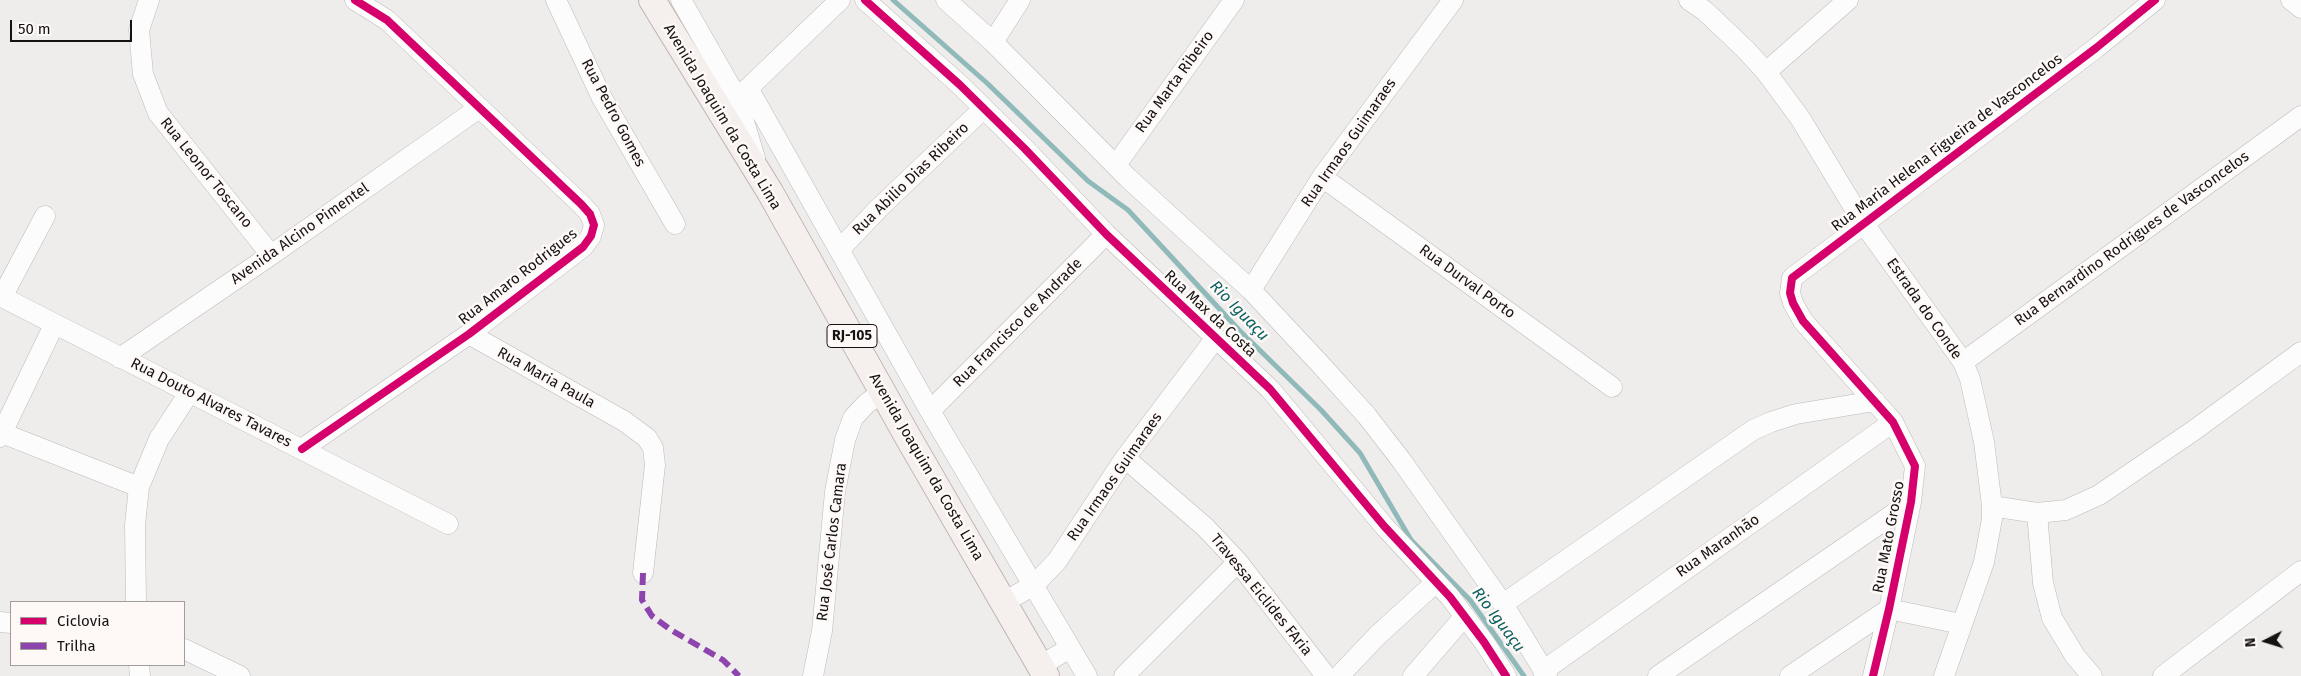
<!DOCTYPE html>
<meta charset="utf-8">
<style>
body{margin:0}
#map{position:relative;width:2301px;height:676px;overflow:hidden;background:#efedeb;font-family:"Fira Sans",sans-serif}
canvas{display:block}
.legend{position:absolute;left:10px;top:601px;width:175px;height:65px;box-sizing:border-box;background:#fef9f7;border:1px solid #a19d9b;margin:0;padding:6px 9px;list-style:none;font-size:15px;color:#151312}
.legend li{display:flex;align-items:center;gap:10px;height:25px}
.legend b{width:25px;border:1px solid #a19d9b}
.north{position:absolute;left:2241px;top:616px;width:50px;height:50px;-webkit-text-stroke:4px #fef9f7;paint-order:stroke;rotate:265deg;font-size:14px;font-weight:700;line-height:20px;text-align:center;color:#151312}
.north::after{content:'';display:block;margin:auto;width:18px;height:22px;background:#151312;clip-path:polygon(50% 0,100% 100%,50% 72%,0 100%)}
.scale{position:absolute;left:10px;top:20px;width:122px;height:22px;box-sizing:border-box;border:2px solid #151312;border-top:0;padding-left:6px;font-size:15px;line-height:18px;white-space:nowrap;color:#151312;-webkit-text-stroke:4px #fef9f7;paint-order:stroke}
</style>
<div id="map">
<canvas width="2301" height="676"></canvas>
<ul class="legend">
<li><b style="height:6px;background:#d6006c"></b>Ciclovia</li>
<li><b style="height:6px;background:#8e44ad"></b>Trilha</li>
</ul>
<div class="north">N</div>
<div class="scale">50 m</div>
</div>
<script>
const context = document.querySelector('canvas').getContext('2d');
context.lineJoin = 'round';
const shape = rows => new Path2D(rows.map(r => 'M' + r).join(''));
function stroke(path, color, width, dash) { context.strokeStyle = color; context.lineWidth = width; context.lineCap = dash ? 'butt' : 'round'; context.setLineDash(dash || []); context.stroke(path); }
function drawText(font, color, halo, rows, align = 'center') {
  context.font = font + ' "Fira Sans",sans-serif'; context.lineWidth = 5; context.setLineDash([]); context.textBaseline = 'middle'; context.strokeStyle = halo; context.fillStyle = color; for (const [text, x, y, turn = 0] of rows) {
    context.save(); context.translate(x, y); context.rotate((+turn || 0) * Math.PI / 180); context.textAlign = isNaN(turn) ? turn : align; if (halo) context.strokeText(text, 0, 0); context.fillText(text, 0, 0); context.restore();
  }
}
const stream = shape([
 [893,0,988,84,1088,181,1128,210,1239,330,1321,410,1360,453,1411,540,1470,600,1524,676]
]);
const minor = shape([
 [149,0,139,30,143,74,158,113,271,255],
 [556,0,602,98,675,224],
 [681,0,737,98,755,158],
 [865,0,960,85,1025,149,1106,234,1270,389,1384,526,1450,597,1484,642,1506,676],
 [946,0,993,42,1128,178,1251,290,1321,365,1367,416,1401,460,1503,604,1547,676],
 [1689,0,1705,11,1746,50,1766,72,1800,118,1864,224,1963,362,1970,379,1984,442,1992,506,1992,519,1984,562,1944,676],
 [2291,0,2301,8],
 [993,42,1020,0],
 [1766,72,1848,0],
 [748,88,930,411,1087,676],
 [739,97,840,0],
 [1116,165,1234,0],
 [1322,177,1612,387],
 [839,250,879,208,983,109],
 [1251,290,1322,177,1453,0],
 [0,296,448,524],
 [2,297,45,216],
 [469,334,624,421,647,438,653,448,655,465,643,573],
 [120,358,271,255,479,108],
 [1963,362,2301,116],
 [930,411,1106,234],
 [2,433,139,487],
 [0,437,54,325],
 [302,449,469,334,583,247,591,236,594,225,590,214,581,204,387,20,355,0],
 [1125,458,1205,527,1238,562,1326,676],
 [1992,506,2037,513,2043,583,2052,618,2075,656,2092,676],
 [2037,513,2066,510,2099,495,2193,431,2301,352],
 [136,602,135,525,139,487,159,439,189,393],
 [1004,602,1034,585,1057,561,1125,458,1215,339],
 [1503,604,1753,430,1771,422,1796,414,1875,401],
 [0,622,11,623],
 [184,649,240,676],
 [139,665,140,676],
 [1040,666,1070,648],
 [1543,671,1893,422],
 [813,676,822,631,835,492,845,440,853,418,866,404,882,392],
 [1124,676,1238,562],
 [1339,676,1378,635,1435,583],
 [1413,676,1464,617],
 [1658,676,1911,502],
 [1790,676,1889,609,1961,624],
 [1873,676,1889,609,1911,502,1915,466,1893,422,1803,321,1793,303,1790,293,1792,278,2096,48,2155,0],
 [2163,676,2301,571]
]);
const major = shape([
 [652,0,770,192,909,439,1046,676]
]);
const quiet = shape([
 [643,573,642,600,652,616,671,630,723,660,739,676]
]);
const cycleway = shape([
 [865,0,960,85,1025,149,1106,234,1270,389,1384,526,1450,597,1484,642,1506,676],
 [302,449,469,334,583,247,591,236,594,225,590,214,581,204,387,20,355,0],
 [1873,676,1889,609,1911,502,1915,466,1893,422,1803,321,1793,303,1790,293,1792,278,2096,48,2155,0]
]);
const shields = [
 [852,336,50]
];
const shieldNames = [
 ["RJ-105",852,336]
];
const streetNames = [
 ["Rua Marta Ribeiro",1175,82,-54],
 ["Rua Pedro Gomes",613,113,62],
 ["Avenida Joaquim da Costa Lima",722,117,59],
 ["Rua Irmaos Guimaraes",1349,143,-55],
 ["Rua Maria Helena Figueira de Vasconcelos",1947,143,-37],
 ["Rua Leonor Toscano",206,173,51],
 ["Rua Abilio Dias Ribeiro",911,179,-44],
 ["Avenida Alcino Pimentel",300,234,-35],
 ["Rua Bernardino Rodrigues de Vasconcelos",2132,239,-36],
 ["Rua Amaro Rodrigues",518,277,-38],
 ["Rua Durval Porto",1467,282,36],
 ["Estrada do Conde",1924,309,55],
 ["Rua Max da Costa",1210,314,43],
 ["Rua Francisco de Andrade",1018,323,-45],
 ["Rua Maria Paula",546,378,29],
 ["Rua Douto Alvares Tavares",211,403,27],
 ["Avenida Joaquim da Costa Lima",926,467,60],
 ["Rua Irmaos Guimaraes",1115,477,-55],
 ["Rua Mato Grosso",1889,537,-79],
 ["Rua José Carlos Camara",832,542,-83],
 ["Rua Maranhão",1718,546,-35],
 ["Travessa Eiclides FAria",1261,595,51]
];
const waterNames = [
 ["Rio Iguaçu",1239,311,46],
 ["Rio Iguaçu",1498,620,53]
];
stroke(stream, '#90b9b9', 5);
stroke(minor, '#bcbab9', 21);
stroke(major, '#beb3b0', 28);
stroke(minor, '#fdfcfc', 20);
stroke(major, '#f5f0ee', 26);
stroke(quiet, '#8e44ad', 6, [12, 6]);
stroke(cycleway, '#d6006c', 8);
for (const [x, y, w] of shields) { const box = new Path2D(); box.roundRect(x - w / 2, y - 11.5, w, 23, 4); context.fillStyle = '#fef9f7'; context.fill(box); stroke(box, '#151312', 1); }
drawText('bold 14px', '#151312', null, shieldNames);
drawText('15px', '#151312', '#fef9f7', streetNames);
drawText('italic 16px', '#0b6263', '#fef9f7', waterNames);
</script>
